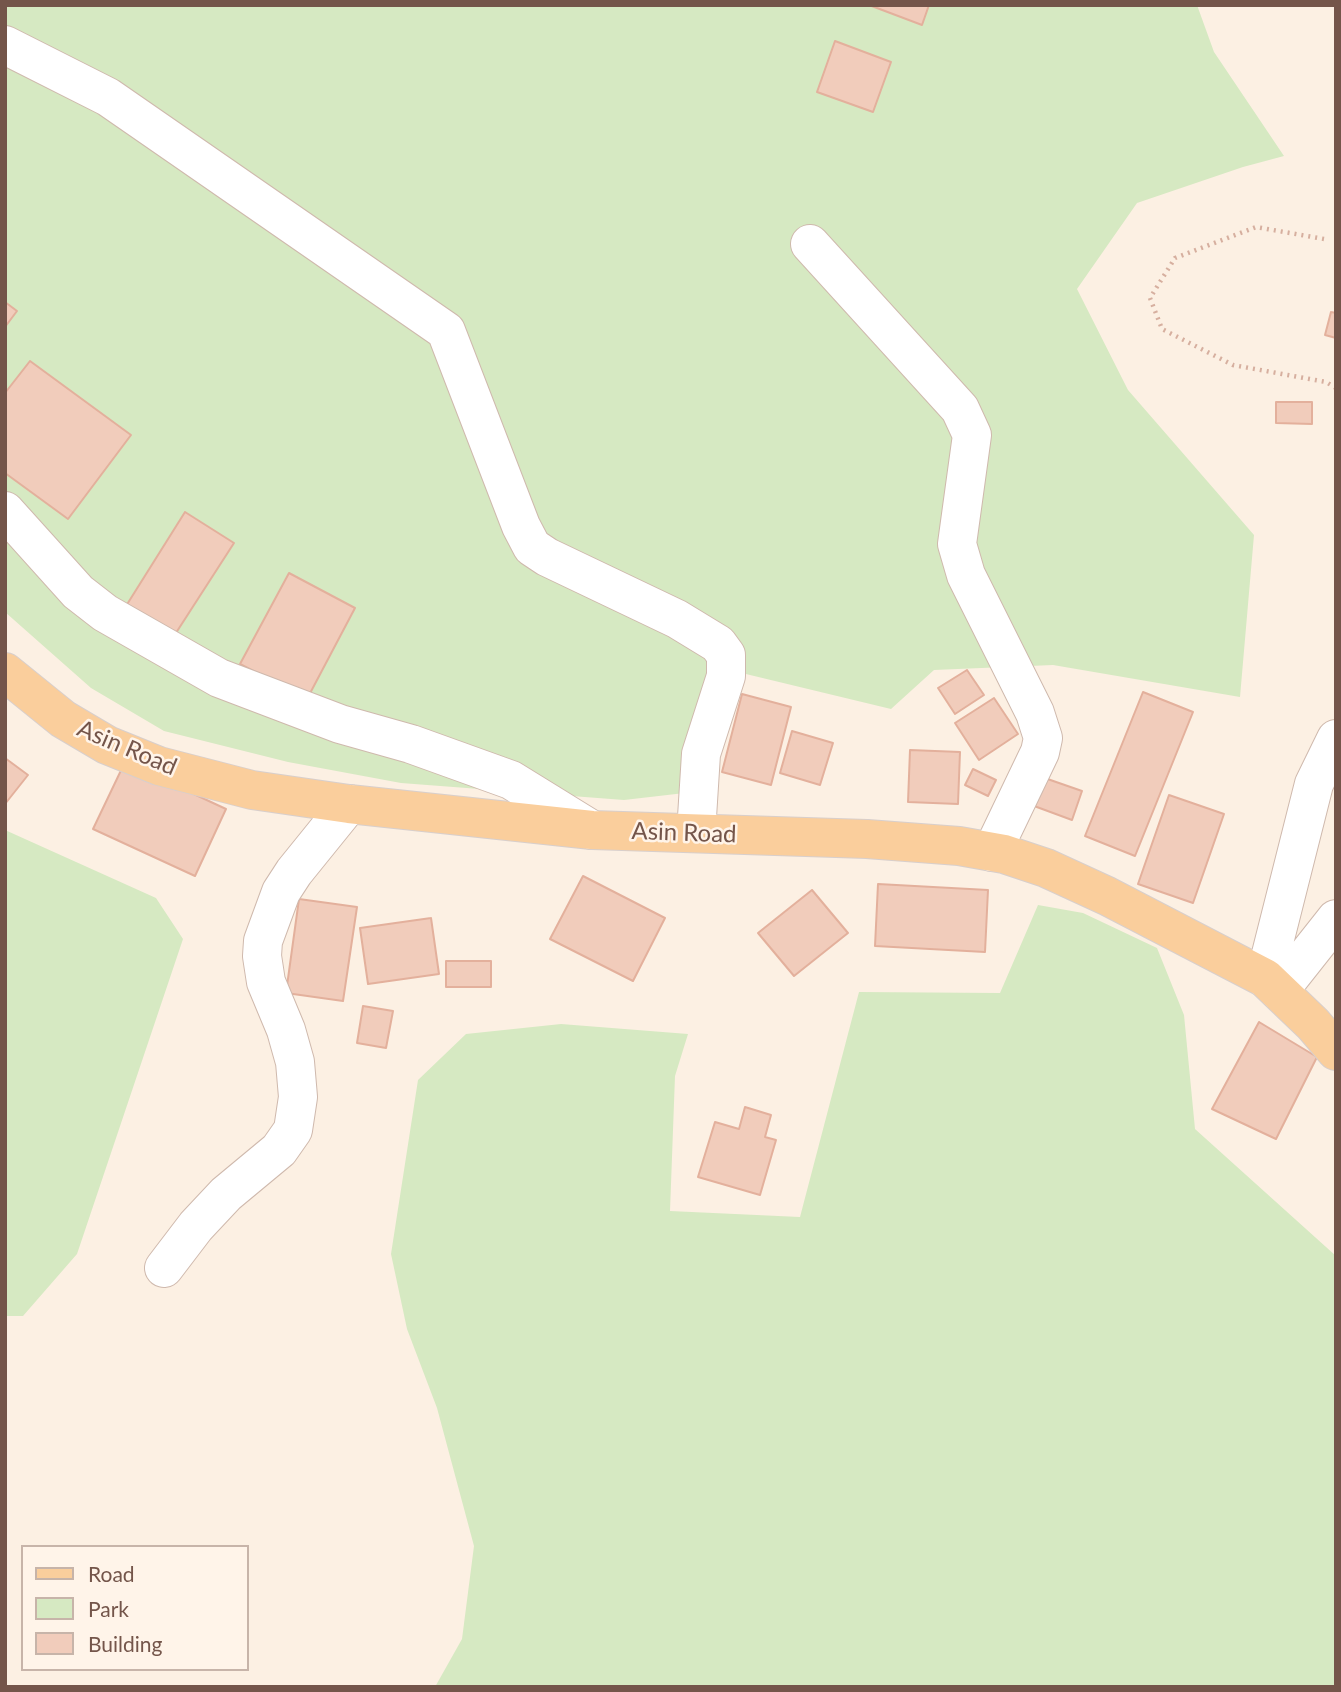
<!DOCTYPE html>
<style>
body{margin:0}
#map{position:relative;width:1341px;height:1692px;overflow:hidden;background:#fcf0e3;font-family:Lato,sans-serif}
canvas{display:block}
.frame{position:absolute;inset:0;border:7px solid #74554a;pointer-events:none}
.legend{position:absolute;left:21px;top:1545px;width:228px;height:126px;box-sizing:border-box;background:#fff4e9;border:2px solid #c7b4a9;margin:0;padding:9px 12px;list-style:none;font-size:21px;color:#74554a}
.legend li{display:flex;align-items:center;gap:14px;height:35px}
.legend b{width:35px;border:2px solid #c7b4a9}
</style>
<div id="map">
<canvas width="1341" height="1692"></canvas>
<div class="frame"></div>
<ul class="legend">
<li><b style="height:9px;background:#face9c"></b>Road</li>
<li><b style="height:19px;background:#d6e9c2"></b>Park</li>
<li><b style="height:19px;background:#f1ccbb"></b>Building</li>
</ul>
</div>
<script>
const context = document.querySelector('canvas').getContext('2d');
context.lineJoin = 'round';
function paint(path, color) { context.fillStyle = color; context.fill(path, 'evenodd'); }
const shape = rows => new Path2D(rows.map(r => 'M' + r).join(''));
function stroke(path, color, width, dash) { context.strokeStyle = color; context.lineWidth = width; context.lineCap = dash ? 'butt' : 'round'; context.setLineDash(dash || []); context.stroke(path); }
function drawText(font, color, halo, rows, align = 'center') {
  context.font = font + ' Lato,sans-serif'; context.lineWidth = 5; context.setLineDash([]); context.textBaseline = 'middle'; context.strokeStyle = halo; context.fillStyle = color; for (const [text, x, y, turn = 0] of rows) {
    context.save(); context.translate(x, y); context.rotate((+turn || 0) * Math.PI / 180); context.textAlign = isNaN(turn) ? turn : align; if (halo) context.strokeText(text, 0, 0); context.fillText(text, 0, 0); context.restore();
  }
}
const green = shape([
 [5,5,1197,5,1214,52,1284,156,1243,167,1137,203,1077,289,1128,390,1254,535,1240,697,1053,665,934,670,891,709,721,668,702,791,624,800,401,783,288,762,164,731,91,688,5,612],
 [5,830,156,898,183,939,77,1254,23,1316,5,1316],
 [1038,905,1083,913,1157,948,1184,1015,1195,1129,1336,1256,1336,1687,435,1687,462,1639,474,1546,437,1408,407,1329,391,1254,418,1080,466,1034,561,1024,688,1034,675,1076,670,1211,800,1217,859,992,1000,993]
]);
const building = shape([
 [869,5,929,5,922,25,869,5],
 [835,41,891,62,873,112,817,92,835,41],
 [5,302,17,311,5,327,5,302],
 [1331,312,1336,313,1336,338,1325,335,1331,312],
 [30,361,131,435,68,519,5,473,5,393,30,361],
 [1276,402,1312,402,1312,424,1276,423,1276,402],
 [185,512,234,543,174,636,126,606,185,512],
 [289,573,355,608,307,699,240,664,289,573],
 [967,670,984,695,955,714,938,688,967,670],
 [1143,692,1193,712,1135,856,1085,836,1143,692],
 [742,694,791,707,771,785,722,772,742,694],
 [994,698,1018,734,979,760,955,723,994,698],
 [792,731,833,743,820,785,780,773,792,731],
 [910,750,960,752,958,804,908,802,910,750],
 [5,758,28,775,5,804,5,758],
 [125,762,226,809,195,876,93,829,125,762],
 [973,769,996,780,988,796,965,785,973,769],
 [1036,775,1082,791,1072,820,1026,803,1036,775],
 [1169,795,1224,814,1193,903,1138,884,1169,795],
 [583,876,665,918,633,981,550,939,583,876],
 [878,884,988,890,985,952,875,946,878,884],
 [812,890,848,933,794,976,758,933,812,890],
 [299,899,357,907,343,1001,286,993,299,899],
 [431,918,439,974,368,984,360,928,431,918],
 [446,961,491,961,491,987,446,987,446,961],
 [363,1006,393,1011,386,1048,357,1043,363,1006],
 [1259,1022,1317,1057,1276,1139,1212,1109,1259,1022],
 [745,1107,771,1115,765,1137,776,1140,760,1195,698,1177,715,1122,739,1129,745,1107]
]);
const path = shape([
 [1324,239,1256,227,1175,258,1150,298,1162,329,1233,365,1326,382,1336,388]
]);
const minor = shape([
 [5,45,108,97,446,331,521,526,532,547,547,557,677,619,718,644,726,655,726,676,701,754,696,833],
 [810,244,960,409,972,435,957,544,966,575,1035,713,1043,738,1040,752,992,852],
 [5,511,78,592,105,613,219,678,340,724,411,744,511,780,592,830],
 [1265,978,1314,784,1336,739],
 [1279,991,1336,919],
 [164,1268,196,1226,226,1194,279,1150,293,1130,298,1097,295,1062,286,1030,266,982,262,956,263,941,281,892,294,872,349,804]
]);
const major = shape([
 [5,672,63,719,107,745,159,766,252,790,349,804,592,830,867,839,959,846,1004,854,1046,868,1107,896,1265,978,1313,1024,1336,1051]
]);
const streetNames = [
 ["Asin Road",127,748,23],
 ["Asin Road",684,833,2]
];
paint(green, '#d6e9c2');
paint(building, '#f1ccbb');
stroke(building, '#e3b09c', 2);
stroke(minor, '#cfb9ad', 40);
stroke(major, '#d8cfcc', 40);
stroke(path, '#d6af9f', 4.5, [2, 5]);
stroke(minor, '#fff', 38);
stroke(major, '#face9c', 38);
drawText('24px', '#74554a', '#fff4e9', streetNames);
</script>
